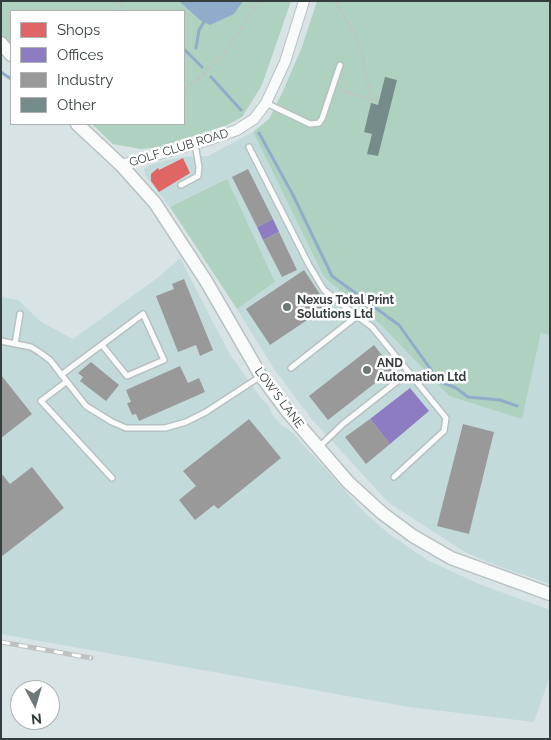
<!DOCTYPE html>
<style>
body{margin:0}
#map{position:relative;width:551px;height:740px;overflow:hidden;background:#d7e3e4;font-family:Raleway,sans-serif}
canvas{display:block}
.frame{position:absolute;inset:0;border:2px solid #353e3f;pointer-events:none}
.legend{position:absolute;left:10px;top:10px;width:175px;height:115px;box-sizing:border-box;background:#fff;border:1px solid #aeb2b2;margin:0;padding:6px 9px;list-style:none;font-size:15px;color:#353e3f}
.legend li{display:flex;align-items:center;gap:10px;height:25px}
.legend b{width:25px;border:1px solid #aeb2b2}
.north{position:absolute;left:10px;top:680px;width:50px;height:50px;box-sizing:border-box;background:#fff;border:1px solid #aeb2b2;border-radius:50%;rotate:174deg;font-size:14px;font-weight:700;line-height:20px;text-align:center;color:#353e3f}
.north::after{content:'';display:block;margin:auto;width:18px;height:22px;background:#6e7879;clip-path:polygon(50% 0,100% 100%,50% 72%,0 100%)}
</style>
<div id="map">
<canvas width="551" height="740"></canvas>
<div class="frame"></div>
<ul class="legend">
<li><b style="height:14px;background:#e06666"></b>Shops</li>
<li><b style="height:14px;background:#8e7cc3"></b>Offices</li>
<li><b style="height:14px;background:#999"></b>Industry</li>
<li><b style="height:14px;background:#768c8a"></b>Other</li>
</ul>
<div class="north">N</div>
</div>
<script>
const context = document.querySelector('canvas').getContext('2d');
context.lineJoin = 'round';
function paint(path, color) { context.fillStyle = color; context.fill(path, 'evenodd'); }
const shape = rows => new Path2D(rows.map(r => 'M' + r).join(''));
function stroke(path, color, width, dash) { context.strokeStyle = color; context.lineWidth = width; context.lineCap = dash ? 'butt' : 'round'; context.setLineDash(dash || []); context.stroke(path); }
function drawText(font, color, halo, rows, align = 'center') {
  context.font = font + ' Raleway,sans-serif'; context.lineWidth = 5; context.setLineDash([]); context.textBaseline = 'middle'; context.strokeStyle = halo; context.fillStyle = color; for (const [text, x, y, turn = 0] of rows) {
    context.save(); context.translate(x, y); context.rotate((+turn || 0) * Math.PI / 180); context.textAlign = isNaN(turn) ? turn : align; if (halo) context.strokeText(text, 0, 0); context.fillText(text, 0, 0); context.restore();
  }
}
const built = shape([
 [253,132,324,277,381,325,449,396,522,418,541,333,550,335,550,584,492,564,465,552,389,503,310,417,274,369,237,309,275,282,227,180,170,207,145,175,144,169,152,164,182,157,208,156],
 [180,258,229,353,260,397,269,406,271,413,281,425,292,432,366,514,389,534,429,561,479,584,550,610,550,676,534,722,409,707,1,634,1,297,18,300,41,322,73,339,160,276]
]);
const green = shape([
 [1,1,291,1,262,85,242,117,227,125,197,135,159,147,141,149,113,144,92,124,184,124,184,11,11,11,11,45,1,33],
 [317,1,550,1,550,335,541,333,522,419,449,396,381,325,324,277,253,132,269,119,283,91,302,47],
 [227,179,275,282,237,309,170,207]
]);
const water = shape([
 [179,1,243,1,234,14,210,25,200,20]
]);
const shops = shape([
 [183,158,190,173,159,192,151,181,151,174,158,168,159,170]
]);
const offices = shape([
 [273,219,279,232,263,240,257,227],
 [410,388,429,411,390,444,370,419]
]);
const industry = shape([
 [248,169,273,219,257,227,232,177],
 [279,232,297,270,282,277,263,240],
 [304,270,328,306,270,345,246,309],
 [184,279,213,350,200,356,196,345,178,352,156,296,174,289,172,284],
 [374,345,393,369,328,420,309,396],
 [91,362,119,385,106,401,80,381,83,377,78,373],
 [180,366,188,383,199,378,205,392,139,421,136,414,132,415,127,403,131,402,126,390],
 [1,375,32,414,1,438],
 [249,419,281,458,218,509,214,505,195,520,179,500,196,486,183,471],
 [370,419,390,444,366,464,345,437],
 [463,424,494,432,469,534,437,526],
 [32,467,64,508,1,557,1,473,10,484]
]);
const stream = shape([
 [196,48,199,30,204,22],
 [185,50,202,67],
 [1,72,11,79],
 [211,77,241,110],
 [259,133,293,195,332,276,399,325,439,381,456,388,468,397,500,400,517,406]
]);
const building = shape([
 [385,77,397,80,378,156,367,154,372,134,364,132,371,103,378,105]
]);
const path = shape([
 [120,1,122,11],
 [335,1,357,38,364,64,369,90,368,98],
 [184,89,202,76,228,49,258,1],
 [340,90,377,101]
]);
const service = shape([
 [266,103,310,124,319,123,322,119,340,65],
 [249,147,309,265,324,290,357,316],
 [181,185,198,176,199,167,195,144],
 [1,341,31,347,39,352,50,360,86,406,112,422,126,428,165,428,186,422,206,412,261,376],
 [15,344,20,314],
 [291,368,357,316,372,327,446,418,444,431,394,477],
 [61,375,143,314,164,360,127,376,102,345],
 [66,382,41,401,112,478],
 [319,447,343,424,409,372]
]);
const minor = shape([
 [121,165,208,140,237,130,254,119,266,103,285,62,304,1]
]);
const tertiary = shape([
 [1,43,11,55],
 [77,124,121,165,155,203,206,281,261,376,287,411,348,482,382,513,413,536,451,558,550,594]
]);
const rail = shape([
 [1,642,91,658]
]);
const markers = [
 [287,307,5,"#6e7879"],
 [367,370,5,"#6e7879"]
];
const streetNames = [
 ["GOLF CLUB ROAD",179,148,-17],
 ["LOW'S LANE",279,398,53]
];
const poiNames = [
 ["Nexus Total Print",297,300],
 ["Solutions Ltd",297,314],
 ["AND",377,363],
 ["Automation Ltd",377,377]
];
paint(built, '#c3dadb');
paint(green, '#aed1c0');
paint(water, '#8fadcb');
paint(shops, '#e06666');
paint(offices, '#8e7cc3');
paint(industry, '#999');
stroke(stream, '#8fadcb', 3);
paint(building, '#768c8a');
stroke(service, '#b7c1c2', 8);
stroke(minor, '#b7c1c2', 12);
stroke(tertiary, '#b7c1c2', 15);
stroke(path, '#c0c3c4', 2, [5, 2.5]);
stroke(service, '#f9fbfb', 5);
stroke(minor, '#f9fbfb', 10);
stroke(tertiary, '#f9fbfb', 12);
stroke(rail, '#bfc2c2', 5);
stroke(rail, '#fff', 3, [9]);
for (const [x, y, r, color] of markers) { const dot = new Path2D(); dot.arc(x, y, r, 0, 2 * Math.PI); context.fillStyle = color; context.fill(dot); stroke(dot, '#fff', 2); }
drawText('12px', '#353e3f', '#fff', streetNames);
drawText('bold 12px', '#353e3f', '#fff', poiNames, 'left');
</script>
